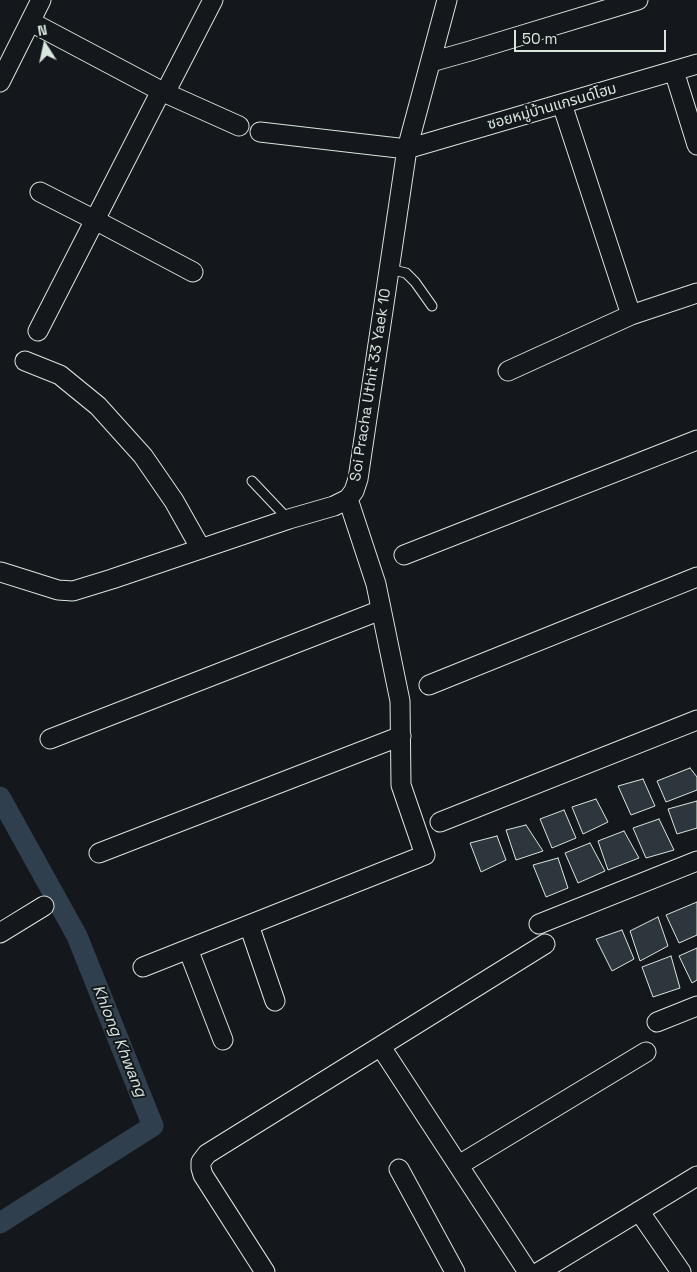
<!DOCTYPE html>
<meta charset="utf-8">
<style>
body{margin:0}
#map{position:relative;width:697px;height:1272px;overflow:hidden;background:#14181c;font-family:"Space Grotesk",sans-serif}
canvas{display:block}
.north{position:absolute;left:20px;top:20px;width:50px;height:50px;-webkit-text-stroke:4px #14181c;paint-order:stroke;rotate:350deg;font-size:14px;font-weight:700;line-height:20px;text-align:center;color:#d8e6dc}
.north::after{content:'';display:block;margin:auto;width:18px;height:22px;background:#d8e6dc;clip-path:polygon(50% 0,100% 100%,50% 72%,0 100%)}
.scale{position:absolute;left:514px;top:30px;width:152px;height:22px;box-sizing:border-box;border:2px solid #d8e6dc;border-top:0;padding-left:6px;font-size:15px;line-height:18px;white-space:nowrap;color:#d8e6dc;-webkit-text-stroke:4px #14181c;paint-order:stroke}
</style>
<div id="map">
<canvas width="697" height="1272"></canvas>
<div class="north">N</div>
<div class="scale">50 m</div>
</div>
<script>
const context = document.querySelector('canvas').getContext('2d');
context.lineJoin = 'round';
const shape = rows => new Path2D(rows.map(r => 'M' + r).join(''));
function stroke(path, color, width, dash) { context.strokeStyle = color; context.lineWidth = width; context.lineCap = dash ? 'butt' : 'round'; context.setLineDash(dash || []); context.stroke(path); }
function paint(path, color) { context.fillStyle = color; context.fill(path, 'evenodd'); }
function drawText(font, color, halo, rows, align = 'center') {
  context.font = font + ' "Space Grotesk","Noto Sans Thai",sans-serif'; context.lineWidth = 4; context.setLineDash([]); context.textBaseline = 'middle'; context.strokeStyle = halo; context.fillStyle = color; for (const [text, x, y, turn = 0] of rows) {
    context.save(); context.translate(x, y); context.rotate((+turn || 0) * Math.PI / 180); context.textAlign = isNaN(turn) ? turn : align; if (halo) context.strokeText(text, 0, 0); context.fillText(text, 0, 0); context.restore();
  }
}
const canal = shape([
 [0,797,77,936,153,1126,0,1223]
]);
const building = shape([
 [690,768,697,777,697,790,666,802,657,781,690,768],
 [643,779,655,806,631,815,618,786,643,779],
 [596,799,608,822,583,834,572,807,596,799],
 [697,801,697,828,677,834,668,809,697,801],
 [564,810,576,838,552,848,540,819,564,810],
 [659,819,674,850,646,858,633,828,659,819],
 [526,825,543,851,516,860,506,830,526,825],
 [624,831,639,858,608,870,598,841,624,831],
 [497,836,506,860,481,872,470,843,497,836],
 [590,843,605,871,578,883,565,853,590,843],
 [558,858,568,888,546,897,533,865,558,858],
 [697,902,697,935,679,943,666,915,697,902],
 [658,917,668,946,640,961,630,931,658,917],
 [622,930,634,959,612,971,596,939,622,930],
 [697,948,697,980,692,983,679,956,697,948],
 [671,956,680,988,653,997,642,967,671,956]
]);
const service = shape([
 [389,269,406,273,415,282,432,306],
 [252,481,288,519]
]);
const minor = shape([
 [31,22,161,91,239,126],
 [431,62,470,51,638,0],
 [674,71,697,145],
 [0,82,41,0],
 [165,93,213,0],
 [562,104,631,315,697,293],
 [260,132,407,149,697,64],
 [40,192,95,220,193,272],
 [38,331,161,91],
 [25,361,60,375,98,406,143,456,174,501,201,549],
 [508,371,631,315],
 [404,555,697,440],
 [1,572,58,590,73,591,112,579,289,519,334,506,348,499,354,491,358,479,407,149,447,0],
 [429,685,697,577],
 [50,739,381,610],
 [440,822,697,720],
 [99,853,401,736],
 [539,924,697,861],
 [249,925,275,1001],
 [0,933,44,906],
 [188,949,223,1040],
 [143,967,425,855,401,785,400,701,376,584,348,499],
 [657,1022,697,1006],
 [381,1047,528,1272],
 [459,1165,646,1052],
 [399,1169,455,1272],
 [639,1211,681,1272],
 [265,1272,203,1175,201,1168,201,1162,207,1154,545,944],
 [539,1272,697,1176]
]);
const streetNames = [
 ["ซอยหมู่บ้านแกรนด์โฮม",552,107,-16],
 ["Soi Pracha Uthit 33 Yaek 10",371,385,-81]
];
const waterNames = [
 ["Khlong Khwang",119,1041,68]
];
stroke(canal, '#2f3f4d', 21);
paint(building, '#2c363c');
stroke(building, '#d8e6dc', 1);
stroke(service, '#d8e6dc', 11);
stroke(minor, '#d8e6dc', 21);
stroke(service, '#14181c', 9);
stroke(minor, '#14181c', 19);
drawText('15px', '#d8e6dc', '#14181c', streetNames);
drawText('italic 16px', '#d8e6dc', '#14181c', waterNames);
</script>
